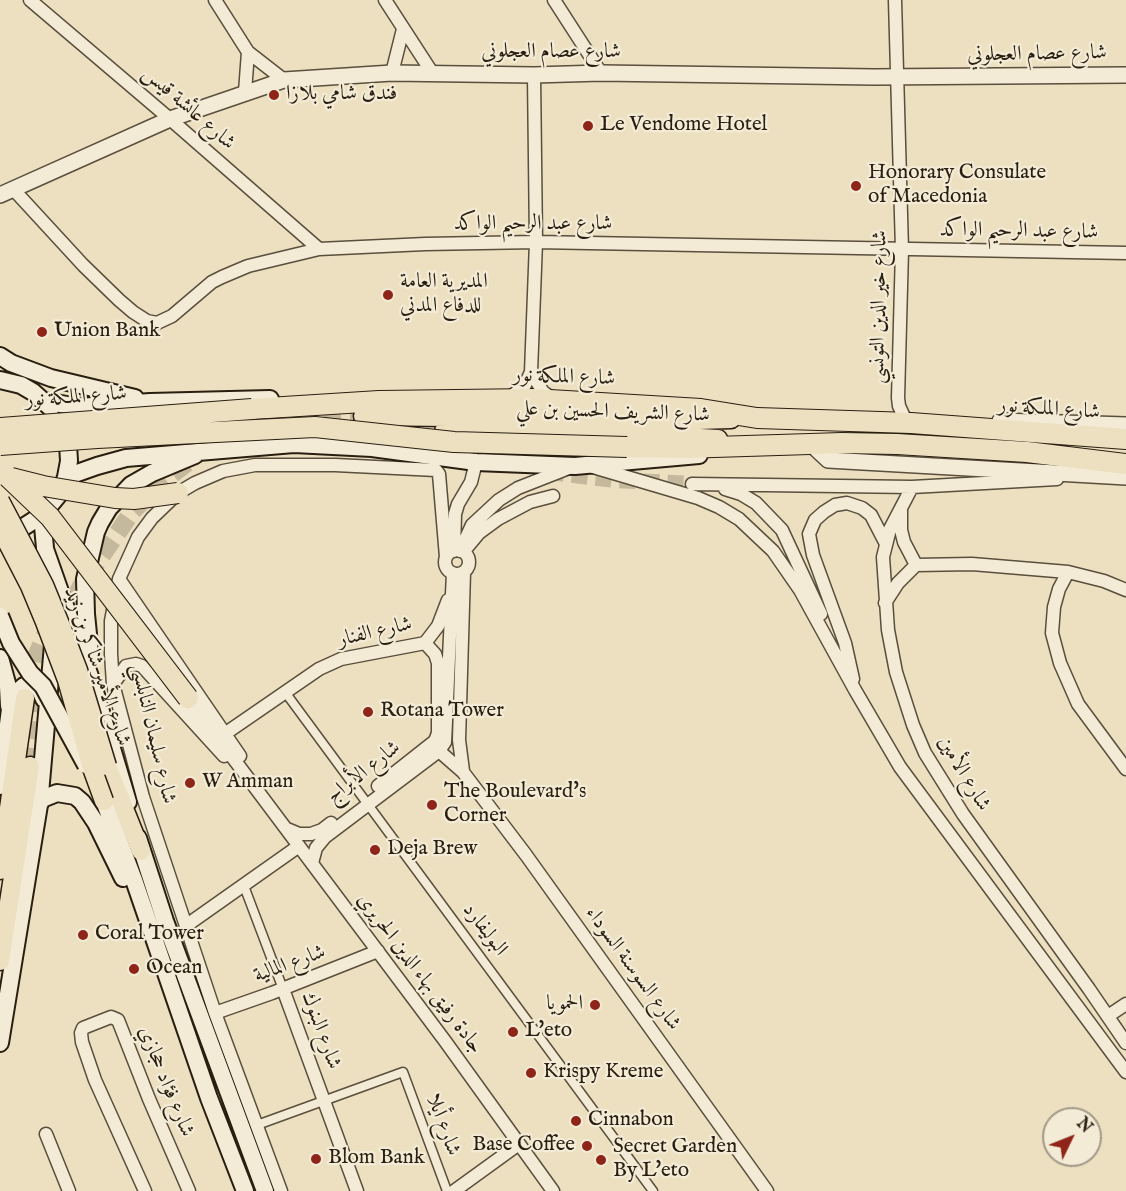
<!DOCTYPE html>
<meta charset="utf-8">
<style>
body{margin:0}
#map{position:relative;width:1126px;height:1191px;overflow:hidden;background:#ece0c0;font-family:"IM FELL English",serif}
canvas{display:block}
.north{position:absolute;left:1042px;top:1107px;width:60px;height:60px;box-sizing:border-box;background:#f3ebd6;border:2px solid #a29987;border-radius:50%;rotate:47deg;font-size:16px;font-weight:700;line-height:24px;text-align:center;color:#291e10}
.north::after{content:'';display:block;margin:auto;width:21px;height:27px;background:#8f2418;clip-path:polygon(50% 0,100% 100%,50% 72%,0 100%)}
</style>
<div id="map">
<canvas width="1126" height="1191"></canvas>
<div class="north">N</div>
</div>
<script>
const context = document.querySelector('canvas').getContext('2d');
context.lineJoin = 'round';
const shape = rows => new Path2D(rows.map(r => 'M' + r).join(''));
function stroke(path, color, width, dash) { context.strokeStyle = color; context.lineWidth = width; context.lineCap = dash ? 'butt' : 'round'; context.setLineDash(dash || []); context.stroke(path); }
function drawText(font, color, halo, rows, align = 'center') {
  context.font = font + ' "IM FELL English",Amiri,serif'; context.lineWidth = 4.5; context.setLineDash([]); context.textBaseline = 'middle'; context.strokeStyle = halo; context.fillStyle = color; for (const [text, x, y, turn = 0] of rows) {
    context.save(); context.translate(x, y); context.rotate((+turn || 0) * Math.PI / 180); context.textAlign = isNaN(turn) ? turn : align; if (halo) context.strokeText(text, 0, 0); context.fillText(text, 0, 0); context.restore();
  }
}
const secondaryTunnel = shape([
 [548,472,615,480,692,484]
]);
const primaryTunnel = shape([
 [296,419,363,416],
 [62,625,81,586,132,512,158,485,191,460],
 [28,688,36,657,52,618],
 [30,766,43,682]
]);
const pedestrian = shape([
 [285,692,653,1191],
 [244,886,283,989],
 [257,1125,403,1072,447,1191]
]);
const minor = shape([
 [30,0,170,119,319,249],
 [215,0,248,52,284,80],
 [385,0,433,74],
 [554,0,601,73],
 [895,0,902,250,898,398,899,406,905,419,911,423],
 [392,73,403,29],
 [245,92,248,52],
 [14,190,83,265,119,300,133,312,147,321,157,323,172,316,212,282,222,277,248,266,319,249,425,244,536,242,1126,253],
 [531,372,543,392,553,399],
 [507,400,525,385,531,372,536,242,534,75],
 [593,467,698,498,719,507,739,519,773,551,800,590,855,690,900,767,1126,1072],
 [692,484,912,487,1057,479],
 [912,487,890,529,883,557,888,630,896,672,913,725,925,753,963,814,1089,989,1126,1043],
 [725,489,741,494,756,503,782,530,821,614],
 [901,510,901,530,904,542,916,565],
 '445 562a12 12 0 1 1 24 0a12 12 0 1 1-24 0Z',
 [454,551,455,514,458,504,471,482,476,462],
 [460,551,472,525,499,500,518,488,569,468],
 [464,551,479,533,498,519,530,502,553,496],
 [1068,572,1059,589,1054,607,1052,633,1060,663,1078,704,1126,769],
 [119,579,240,756],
 [885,603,898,583,916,565,972,564,1068,572,1104,581,1126,590],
 [853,679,845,643,813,555,809,534,815,520,824,512,835,505,847,503,862,508,871,515,885,542],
 [113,684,126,666,136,664,142,666,224,756],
 [188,698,445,1041,553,1191],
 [226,733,319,669,341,659,425,643,438,626,448,600],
 [439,751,463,772,526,855,767,1191],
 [463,771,459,740,464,572],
 [378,786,435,741,438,733,438,663,435,654,425,643],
 [287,829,299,834,311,834,322,830,331,823],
 [312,863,316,848,325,837,439,751,445,742,453,573],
 [187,925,299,846],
 [283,989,357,1191],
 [215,1013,272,993,378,951],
 [1108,1016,1126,1004],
 [46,1134,69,1191],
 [145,1191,95,1080,82,1042,81,1033,83,1028,111,1017,118,1020,149,1099,189,1191],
 [281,1191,215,1013,143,797,113,684,111,654,111,621,119,579,138,537,152,518,178,493,195,483,223,471,255,465,335,465,436,470,439,474,446,557],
 [454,1191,519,1144]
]);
const tertiary = shape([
 [0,195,170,119,284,80,392,73,534,75,601,73,874,77,1126,75],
 [1000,421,1126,425],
 [810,443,828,460,1126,477]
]);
const secondary = shape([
 [0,356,11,363,51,378,135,398],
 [0,380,21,385,33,392,51,408],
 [44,401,78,407,150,402,270,399],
 [66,477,97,466,126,458,294,444,372,448,476,462,575,466,699,455],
 [42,515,46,559],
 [4,533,22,528,42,515,61,492,66,477,69,461,68,444,64,430],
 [45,549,93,685,128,802],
 [90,654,86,614,85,579,96,532,100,523,109,508,131,485,152,473,195,455],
 [0,658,8,687,9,706],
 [0,786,10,709,15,694,24,686,28,685,39,688,44,699],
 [104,801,134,880,209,1098,245,1191],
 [39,805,42,799,57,793,75,796,82,802,96,823,123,878],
 [138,838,165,921,265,1191],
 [0,1043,39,805,53,645]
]);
const primary = shape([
 [363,416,698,420,731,419],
 [444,431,649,435,718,439],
 [107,766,141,851],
 [0,870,25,698],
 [0,961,30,766]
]);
const trunk = shape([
 [252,409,379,401,533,399,701,409,757,418,911,423,1126,439],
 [627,447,682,448,842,443,897,444,1027,452,1126,464]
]);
const secondaryBridge = shape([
 [0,616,11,643,30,673,43,686,86,765]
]);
const primaryBridge = shape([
 [0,501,44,585,62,629,78,670,107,766],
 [0,528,30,586,45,622,67,680,92,768,104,801]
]);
const trunkBridge = shape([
 [0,428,252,409],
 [0,445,97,438,315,427,454,442,627,447],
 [8,477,50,517,188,698],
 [11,478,43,486,115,498,134,499,178,493]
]);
const markers = [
 [274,95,6,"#8f2418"],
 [588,126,6,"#8f2418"],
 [856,186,6,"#8f2418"],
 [388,295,6,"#8f2418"],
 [42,332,6,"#8f2418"],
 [368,712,6,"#8f2418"],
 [190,783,6,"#8f2418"],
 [432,805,6,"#8f2418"],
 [375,850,6,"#8f2418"],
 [83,935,6,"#8f2418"],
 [134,969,6,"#8f2418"],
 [595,1005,6,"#8f2418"],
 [513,1032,6,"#8f2418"],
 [531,1073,6,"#8f2418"],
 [576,1121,6,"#8f2418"],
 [587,1146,6,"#8f2418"],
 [316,1159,6,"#8f2418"],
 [601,1160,6,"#8f2418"]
];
const streetNames = [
 ["شارع عصام العجلوني",551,53],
 ["شارع عصام العجلوني",1037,55,-1],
 ["شارع عائشة قيس",188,109,41],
 ["شارع عبد الرحيم الواكد",533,225],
 ["شارع عبد الرحيم الواكد",1019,232,1],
 ["شارع خير الدين التونسي",880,307,-89],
 ["شارع الملكة نور",564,378,2],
 ["شارع الملكة نور",76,398,-4],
 ["شارع الملكة نور",1049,410,4],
 ["شارع الشريف الحسين بن علي",613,413,2],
 ["شارع الفنار",375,633,-13],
 ["شارع الأمير شاكر بن زيد",96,667,71],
 ["شارع سليمان النابلسي",152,734,77],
 ["شارع الأبراج",364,773,-38],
 ["شارع الأمين",963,774,59],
 ["البوليفارد",484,930,53],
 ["شارع المالية",290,965,-20],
 ["شارع السوسنة السوداء",632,969,54],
 ["جادة رفيق بهاء الدين الحريري",419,974,53],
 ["شارع البنوك",320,1031,70],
 ["شارع فؤاد حجازي",165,1082,68],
 ["شارع أيلا",442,1125,70]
];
const poiNames = [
 ["فندق شامي بلازا",286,95],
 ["Le Vendome Hotel",600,126],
 ["Honorary Consulate",868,174],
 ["of Macedonia",868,198],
 ["المديرية العامة",400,283],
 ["للدفاع المدني",400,307],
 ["Union Bank",54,332],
 ["Rotana Tower",380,712],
 ["W Amman",202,783],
 ["The Boulevard's",444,793],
 ["Corner",444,817],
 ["Deja Brew",387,850],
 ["Coral Tower",95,935],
 ["Ocean",146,969],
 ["الحمويا",583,1005,"right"],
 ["L'eto",525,1032],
 ["Krispy Kreme",543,1073],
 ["Cinnabon",588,1121],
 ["Base Coffee",575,1146,"right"],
 ["Secret Garden",613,1148],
 ["By L'eto",613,1172],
 ["Blom Bank",328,1159]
];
stroke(secondaryTunnel, '#c5b99d', 16, [16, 8]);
stroke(primaryTunnel, '#c5b99d', 18, [18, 9]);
stroke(pedestrian, '#5a4e3c', 11);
stroke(minor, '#5a4e3c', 15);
stroke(tertiary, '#5a4e3c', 18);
stroke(secondary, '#291e10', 20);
stroke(primary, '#291e10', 21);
stroke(trunk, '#291e10', 22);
stroke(pedestrian, '#f3ebd6', 8);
stroke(minor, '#f3ebd6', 12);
stroke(tertiary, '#f3ebd6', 15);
stroke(secondary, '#f3ebd6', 16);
stroke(primary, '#ece0c0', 18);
stroke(trunk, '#ece0c0', 20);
stroke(secondaryBridge, '#291e10', 20, []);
stroke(primaryBridge, '#291e10', 21, []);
stroke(trunkBridge, '#291e10', 22, []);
stroke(secondaryBridge, '#f3ebd6', 16);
stroke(primaryBridge, '#ece0c0', 18);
stroke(trunkBridge, '#ece0c0', 20);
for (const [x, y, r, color] of markers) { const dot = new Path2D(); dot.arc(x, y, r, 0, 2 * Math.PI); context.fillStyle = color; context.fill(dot); stroke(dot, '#f3ebd6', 2); }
drawText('21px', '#291e10', '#f3ebd6', streetNames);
drawText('21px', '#291e10', '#f3ebd6', poiNames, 'left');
</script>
